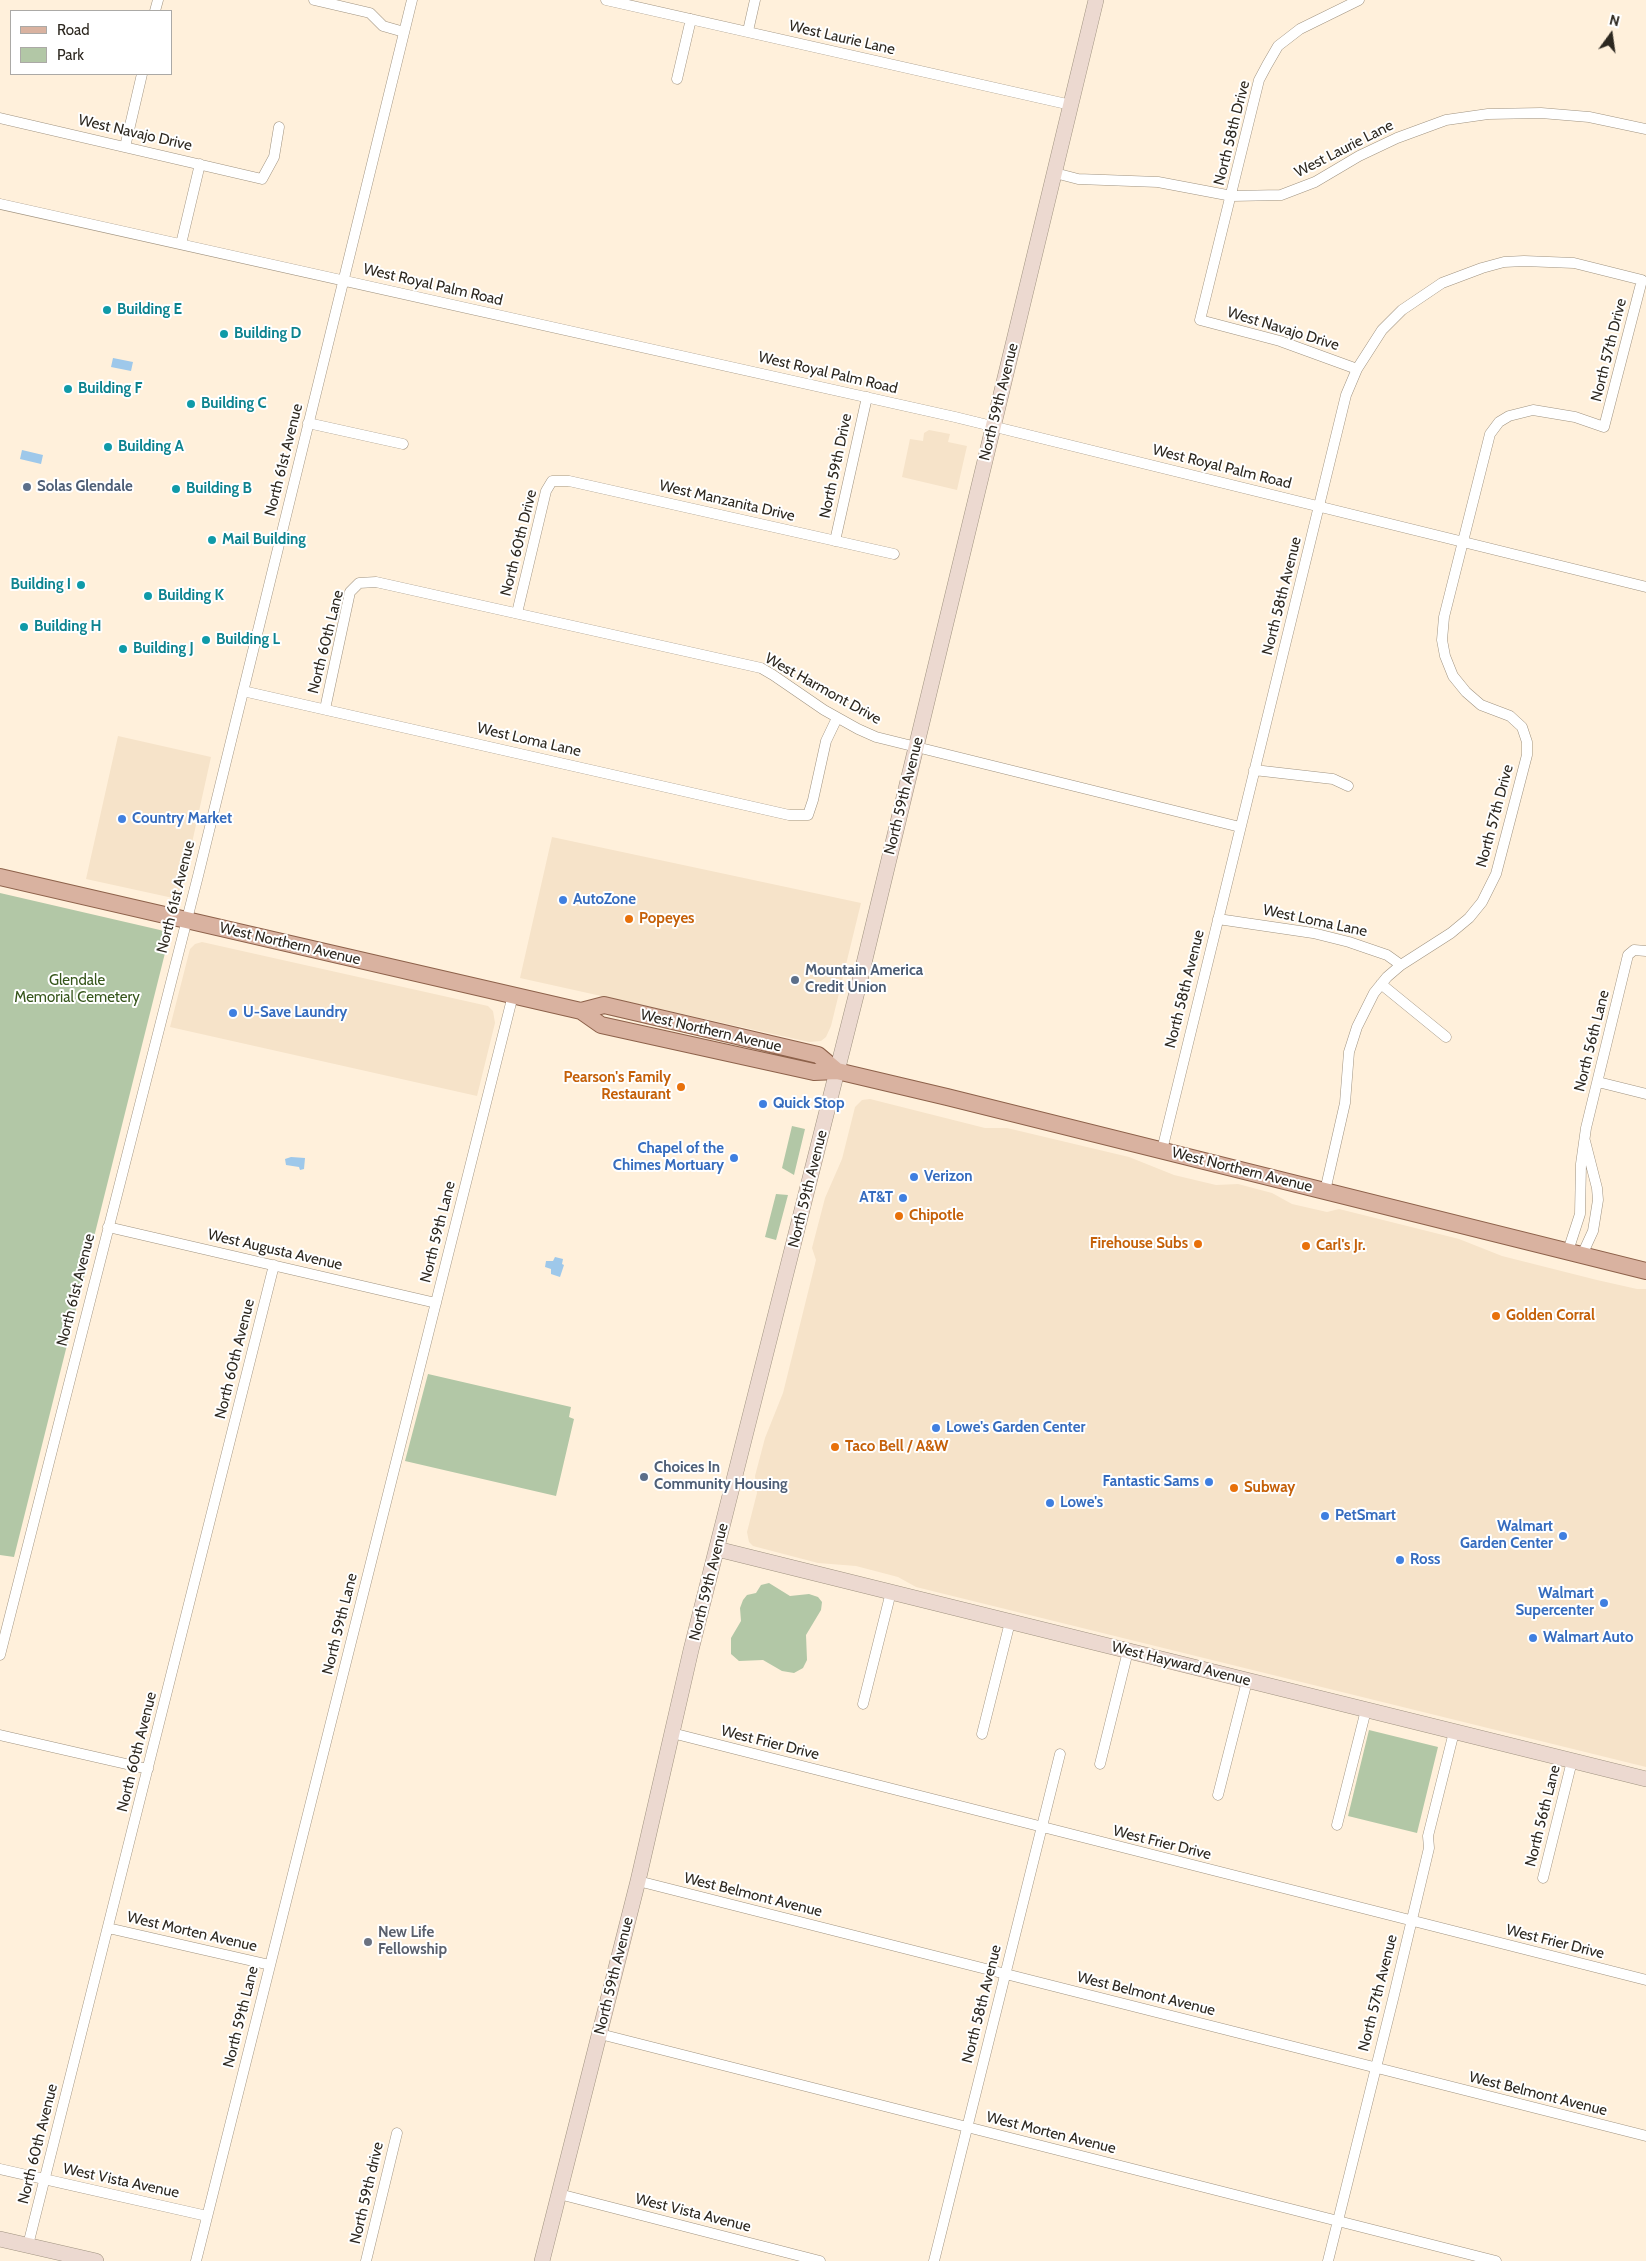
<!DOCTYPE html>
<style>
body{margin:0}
#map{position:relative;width:1646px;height:2261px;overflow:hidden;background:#fff0db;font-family:Cabin,sans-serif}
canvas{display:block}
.legend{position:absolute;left:10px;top:10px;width:162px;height:65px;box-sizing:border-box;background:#fff;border:1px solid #aba9a6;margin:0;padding:6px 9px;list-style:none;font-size:15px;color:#2d2820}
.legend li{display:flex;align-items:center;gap:10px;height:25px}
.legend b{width:25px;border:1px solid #aba9a6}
.north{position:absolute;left:1586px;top:10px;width:50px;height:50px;-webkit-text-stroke:4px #fff;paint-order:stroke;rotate:14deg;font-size:14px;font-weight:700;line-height:20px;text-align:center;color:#2d2820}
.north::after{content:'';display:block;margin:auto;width:18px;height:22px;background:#2d2820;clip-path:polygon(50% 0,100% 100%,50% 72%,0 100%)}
</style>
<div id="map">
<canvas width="1646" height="2261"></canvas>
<ul class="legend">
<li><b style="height:6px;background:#d9b2a0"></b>Road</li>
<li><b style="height:14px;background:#b2c7a6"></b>Park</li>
</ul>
<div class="north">N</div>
</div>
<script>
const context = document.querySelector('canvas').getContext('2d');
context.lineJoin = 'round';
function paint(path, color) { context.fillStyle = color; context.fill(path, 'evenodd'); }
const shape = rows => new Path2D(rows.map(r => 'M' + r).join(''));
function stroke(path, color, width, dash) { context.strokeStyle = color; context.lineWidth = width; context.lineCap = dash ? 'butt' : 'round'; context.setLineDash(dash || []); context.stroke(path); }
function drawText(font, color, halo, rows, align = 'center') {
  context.font = font + ' Cabin,sans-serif'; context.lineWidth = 4; context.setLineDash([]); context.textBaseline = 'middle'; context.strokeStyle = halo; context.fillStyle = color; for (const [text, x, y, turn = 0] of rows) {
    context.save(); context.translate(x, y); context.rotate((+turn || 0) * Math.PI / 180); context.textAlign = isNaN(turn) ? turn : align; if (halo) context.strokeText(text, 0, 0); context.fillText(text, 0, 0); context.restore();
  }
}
const built = shape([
 [929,430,950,434,948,442,967,446,957,490,902,477,910,439,923,441,924,433],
 [118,736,211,757,182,888,177,897,173,898,86,879],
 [552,837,861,903,831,1026,826,1037,821,1041,809,1042,520,978],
 [202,942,488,1006,493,1011,495,1023,477,1096,170,1027,190,949,195,944],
 [870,1099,985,1128,1007,1128,1129,1157,1174,1175,1216,1185,1238,1184,1272,1193,1292,1204,1327,1212,1339,1209,1459,1239,1502,1256,1597,1280,1637,1289,1646,1289,1646,1767,916,1587,898,1577,856,1566,818,1563,753,1546,749,1542,747,1532,757,1493,755,1476,765,1438,783,1393,816,1260,812,1248,825,1198,842,1159,855,1107,862,1100]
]);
const green = shape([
 [0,893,160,930,165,932,168,941,14,1557,0,1555],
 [792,1126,805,1129,794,1175,782,1168],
 [776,1194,788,1195,776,1240,765,1237],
 [428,1374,571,1407,569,1417,574,1419,556,1496,405,1461],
 [769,1583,790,1596,809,1594,818,1597,822,1602,821,1610,806,1635,807,1660,803,1668,794,1673,782,1671,763,1660,739,1661,731,1654,731,1638,741,1621,740,1608,743,1600,747,1595,756,1593,761,1585],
 [1369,1730,1438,1747,1417,1833,1348,1816]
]);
const water = shape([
 [113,358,133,362,131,371,111,367],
 [22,450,43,455,41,464,20,459],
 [291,1157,305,1158,304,1169,300,1170,299,1167,286,1165,285,1159],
 [555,1257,563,1259,562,1264,564,1265,560,1277,551,1274,551,1269,545,1267,546,1261,553,1261]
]);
const street = shape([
 [314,0,370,13,383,26,404,32],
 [606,0,1071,105],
 [155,11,158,0],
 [748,31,755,0],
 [677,79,691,19],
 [0,118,262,179,274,157,279,127],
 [125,147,142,74],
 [1055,173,1078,179,1158,182,1232,196,1281,195,1315,182,1359,156,1397,138,1446,120,1488,114,1541,113,1589,117,1646,129],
 [0,204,955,417,1646,587],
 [181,244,200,164],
 [1357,369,1280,341,1200,320,1259,80,1267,65,1278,46,1300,29,1359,0],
 [308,423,403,444],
 [835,541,867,397],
 [517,613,546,491,552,481,569,481,894,554],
 [243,691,789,815,808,815,813,800,826,741,837,718],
 [325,709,350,592,359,583,376,582,761,668,773,675,824,710,858,729,876,737,1240,827],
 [1254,770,1333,779,1348,786],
 [1218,919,1313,933,1349,942,1387,955,1401,965],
 [1381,984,1446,1037],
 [1598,1082,1646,1094],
 [1162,1150,1346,395,1357,369,1382,330,1402,310,1442,283,1482,268,1504,262,1524,261,1574,263,1642,280,1604,427,1575,417,1533,410,1509,416,1499,422,1490,434,1444,617,1442,640,1445,656,1453,676,1466,692,1481,705,1510,716,1522,727,1527,742,1527,755,1496,874,1482,902,1469,918,1451,933,1401,965,1387,977,1374,993,1357,1027,1349,1052,1345,1103,1325,1191],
 [108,1227,436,1303],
 [1568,1251,1580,1214,1581,1164,1586,1128,1628,955,1634,950,1646,951],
 [1582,1255,1593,1231,1598,1200,1597,1188,1585,1141],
 [0,1655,198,876,412,0],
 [863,1704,891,1592],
 [672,1733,1646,1980],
 [982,1734,1010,1622],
 [0,1735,148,1769],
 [1100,1764,1128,1651],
 [1218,1795,1247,1681],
 [1337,1825,1366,1710],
 [1543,1878,1572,1761],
 [638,1881,1646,2136],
 [108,1928,270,1965],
 [600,2034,1496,2261],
 [0,2169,207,2216],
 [559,2194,820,2261],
 [28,2245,274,1265],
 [196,2261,513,995],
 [366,2261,397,2133],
 [934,2261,1060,1754],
 [1328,2261,1394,1995,1429,1848,1428,1836,1454,1732]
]);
const secondary = shape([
 [717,1549,1646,1779],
 [0,2239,96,2261],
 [542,2261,638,1881,691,1650,859,984,1096,0]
]);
const primary = shape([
 [0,877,581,1011,601,1025,814,1072,837,1071,947,1097,1646,1271],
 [581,1011,604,1005,818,1055,837,1071]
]);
const markers = [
 [107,310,5,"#0f9aa8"],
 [224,334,5,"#0f9aa8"],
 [68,389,5,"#0f9aa8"],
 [191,404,5,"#0f9aa8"],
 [108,447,5,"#0f9aa8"],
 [27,487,5,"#5c6f8a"],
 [176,489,5,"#0f9aa8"],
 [212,540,5,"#0f9aa8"],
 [81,585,5,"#0f9aa8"],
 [148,596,5,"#0f9aa8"],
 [24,627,5,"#0f9aa8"],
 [206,640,5,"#0f9aa8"],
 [123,649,5,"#0f9aa8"],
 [122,819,5,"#3f7fe0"],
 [563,900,5,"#3f7fe0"],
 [629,919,5,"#e8710a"],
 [795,980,5,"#5c6f8a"],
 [233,1013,5,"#3f7fe0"],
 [681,1087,5,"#e8710a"],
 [763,1104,5,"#3f7fe0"],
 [734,1158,5,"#3f7fe0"],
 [914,1177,5,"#3f7fe0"],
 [903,1198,5,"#3f7fe0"],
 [899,1216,5,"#e8710a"],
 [1198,1244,5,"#e8710a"],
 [1306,1246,5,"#e8710a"],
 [1496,1316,5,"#e8710a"],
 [936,1428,5,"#3f7fe0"],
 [835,1447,5,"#e8710a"],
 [644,1477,5,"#5c6f8a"],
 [1209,1482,5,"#3f7fe0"],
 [1234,1488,5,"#e8710a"],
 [1050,1503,5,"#3f7fe0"],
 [1325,1516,5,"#3f7fe0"],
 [1563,1536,5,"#3f7fe0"],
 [1400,1560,5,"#3f7fe0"],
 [1604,1603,5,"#3f7fe0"],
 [1533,1638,5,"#3f7fe0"],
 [368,1942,5,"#6b7280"]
];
const streetNames = [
 ["West Laurie Lane",842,38,13],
 ["West Navajo Drive",135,133,13],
 ["North 58th Drive",1232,133,-76],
 ["West Laurie Lane",1344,149,-27],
 ["West Royal Palm Road",433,285,13],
 ["West Navajo Drive",1283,329,17],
 ["North 57th Drive",1609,350,-76],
 ["West Royal Palm Road",828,373,13],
 ["North 59th Avenue",999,402,-76],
 ["North 61st Avenue",284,460,-76],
 ["North 59th Drive",836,466,-78],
 ["West Royal Palm Road",1222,467,14],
 ["West Manzanita Drive",727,501,13],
 ["North 60th Drive",519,543,-76],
 ["North 58th Avenue",1282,596,-76],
 ["North 60th Lane",326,642,-76],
 ["West Harmont Drive",823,689,29],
 ["West Loma Lane",529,740,13],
 ["North 59th Avenue",904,796,-76],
 ["North 57th Drive",1495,816,-75],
 ["North 61st Avenue",176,897,-76],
 ["West Loma Lane",1315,921,12],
 ["West Northern Avenue",290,944,13],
 ["North 58th Avenue",1185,989,-76],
 ["West Northern Avenue",711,1031,13],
 ["North 56th Lane",1592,1041,-76],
 ["West Northern Avenue",1242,1170,14],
 ["North 59th Avenue",808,1189,-76],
 ["North 59th Lane",438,1232,-76],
 ["West Augusta Avenue",275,1250,13],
 ["North 61st Avenue",76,1290,-76],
 ["North 60th Avenue",235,1359,-76],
 ["North 59th Avenue",709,1582,-76],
 ["North 59th Lane",340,1624,-76],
 ["West Hayward Avenue",1181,1664,14],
 ["West Frier Drive",770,1743,14],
 ["North 60th Avenue",137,1752,-76],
 ["North 56th Lane",1543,1816,-76],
 ["West Frier Drive",1162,1843,14],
 ["West Belmont Avenue",753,1895,14],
 ["West Morten Avenue",192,1932,13],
 ["West Frier Drive",1555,1942,14],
 ["North 59th Avenue",614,1976,-76],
 ["North 57th Avenue",1378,1993,-76],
 ["West Belmont Avenue",1146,1994,14],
 ["North 58th Avenue",982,2004,-76],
 ["North 59th Lane",241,2017,-76],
 ["West Belmont Avenue",1538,2094,14],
 ["West Morten Avenue",1051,2133,14],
 ["North 60th Avenue",38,2144,-76],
 ["West Vista Avenue",121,2181,12],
 ["North 59th drive",367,2193,-77],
 ["West Vista Avenue",693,2213,14]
];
const cultureNames = [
 ["Building E",117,310],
 ["Building D",234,334],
 ["Building F",78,389],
 ["Building C",201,404],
 ["Building A",118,447],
 ["Building B",186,489],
 ["Mail Building",222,540],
 ["Building I",71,585,"right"],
 ["Building K",158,596],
 ["Building H",34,627],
 ["Building L",216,640],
 ["Building J",133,649]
];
const serviceNames = [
 ["Solas Glendale",37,487],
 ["Mountain America",805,971],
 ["Credit Union",805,988],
 ["Choices In",654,1468],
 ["Community Housing",654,1485]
];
const shopNames = [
 ["Country Market",132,819],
 ["AutoZone",573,900],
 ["U-Save Laundry",243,1013],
 ["Quick Stop",773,1104],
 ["Chapel of the",724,1149,"right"],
 ["Chimes Mortuary",724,1166,"right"],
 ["Verizon",924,1177],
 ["AT&T",893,1198,"right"],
 ["Lowe's Garden Center",946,1428],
 ["Fantastic Sams",1199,1482,"right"],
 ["Lowe's",1060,1503],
 ["PetSmart",1335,1516],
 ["Walmart",1553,1527,"right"],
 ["Garden Center",1553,1544,"right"],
 ["Ross",1410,1560],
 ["Walmart",1594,1594,"right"],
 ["Supercenter",1594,1611,"right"],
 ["Walmart Auto",1543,1638]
];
const foodNames = [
 ["Popeyes",639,919],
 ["Pearson's Family",671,1078,"right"],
 ["Restaurant",671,1095,"right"],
 ["Chipotle",909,1216],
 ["Firehouse Subs",1188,1244,"right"],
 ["Carl's Jr.",1316,1246],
 ["Golden Corral",1506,1316],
 ["Taco Bell / A&W",845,1447],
 ["Subway",1244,1488]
];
const parkNames = [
 ["Glendale",77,981],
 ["Memorial Cemetery",77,998]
];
const worshipNames = [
 ["New Life",378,1933],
 ["Fellowship",378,1950]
];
paint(built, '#f6e3c9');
paint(green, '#b2c7a6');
paint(water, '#9ec8ea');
stroke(street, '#a09380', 11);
stroke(secondary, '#a09380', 16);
stroke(primary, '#8d614a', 18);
stroke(street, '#fff', 10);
stroke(secondary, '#ecd9d0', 15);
stroke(primary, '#d9b2a0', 16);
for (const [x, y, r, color] of markers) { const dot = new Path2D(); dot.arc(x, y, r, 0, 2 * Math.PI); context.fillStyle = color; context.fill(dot); stroke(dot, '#fff', 2); }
drawText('15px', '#2d2820', '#fff', streetNames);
drawText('bold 15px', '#0d838f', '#fff', cultureNames, 'left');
drawText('bold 15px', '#4e5e75', '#fff', serviceNames, 'left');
drawText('bold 15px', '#366cbe', '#fff', shopNames, 'left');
drawText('bold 15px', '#c56008', '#fff', foodNames, 'left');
drawText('15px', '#36561b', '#fff', parkNames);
drawText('bold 15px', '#5b616d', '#fff', worshipNames, 'left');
</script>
